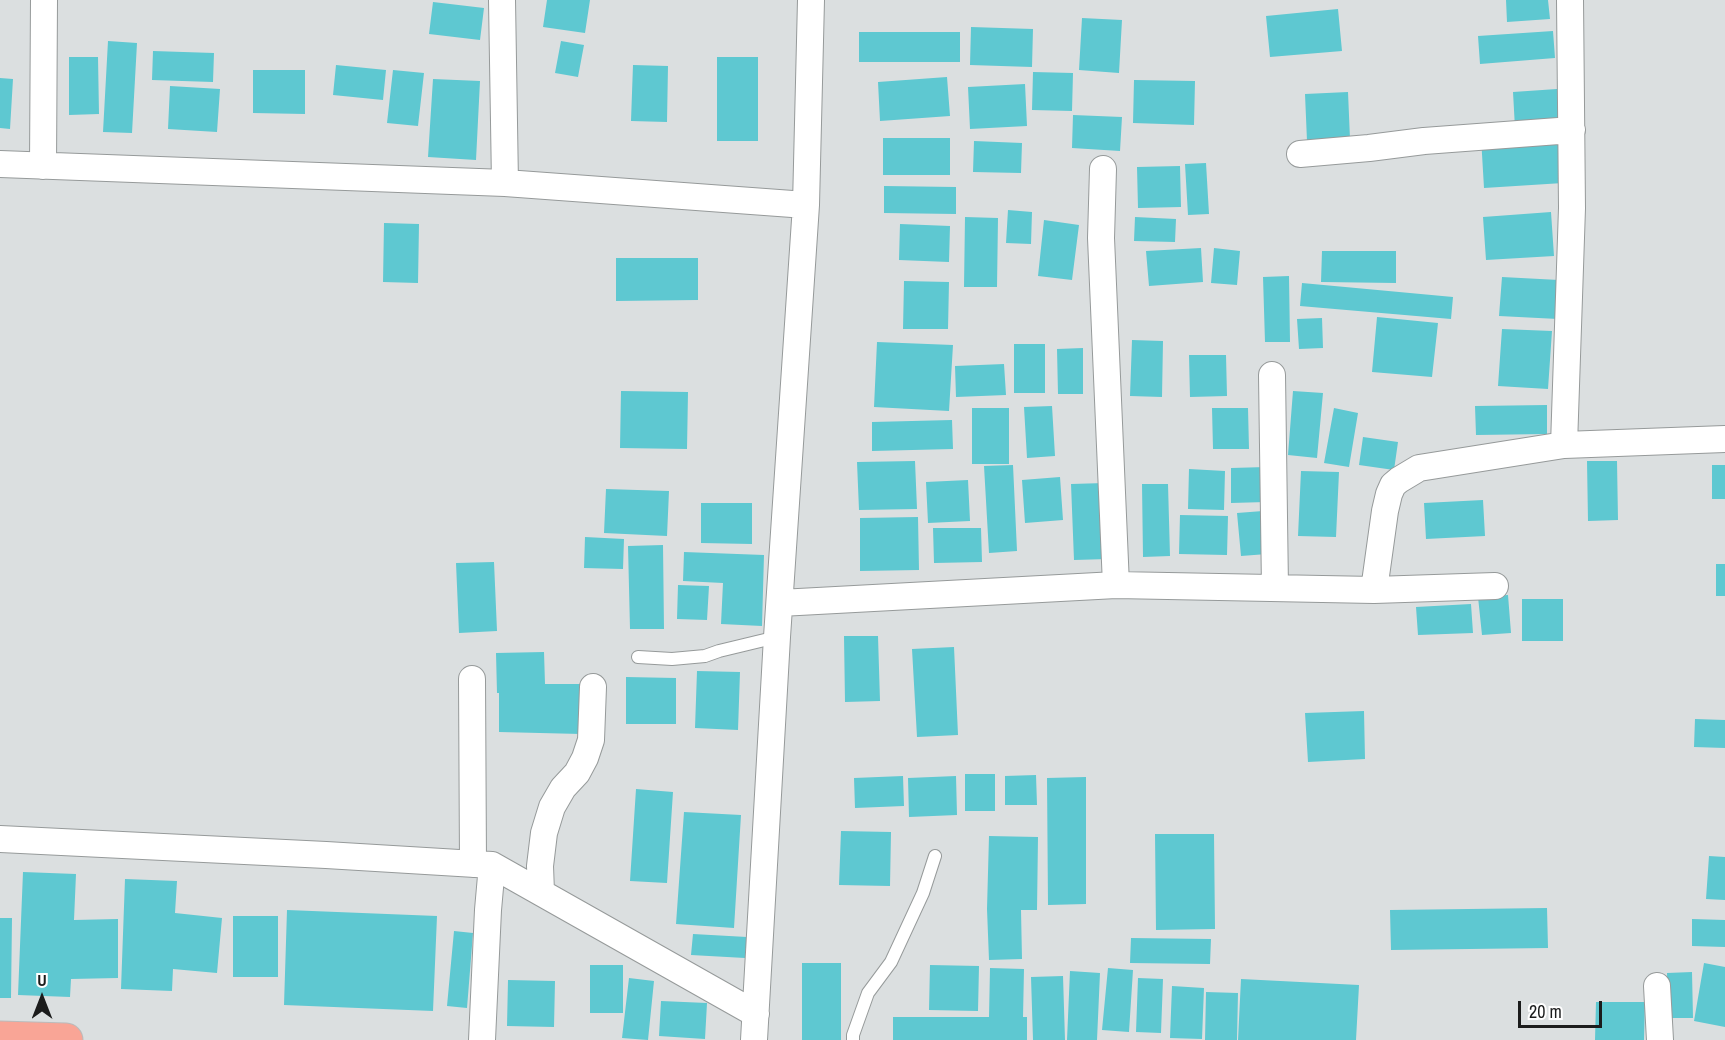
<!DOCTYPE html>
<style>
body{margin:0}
#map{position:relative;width:1725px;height:1040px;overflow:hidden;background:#dbdfe0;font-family:"Archivo Narrow",sans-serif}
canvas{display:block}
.north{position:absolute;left:12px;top:968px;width:60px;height:60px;-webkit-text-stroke:4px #fff;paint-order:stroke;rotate:0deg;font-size:16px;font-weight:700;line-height:24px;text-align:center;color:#1b1c1c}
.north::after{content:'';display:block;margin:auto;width:21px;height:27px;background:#1b1c1c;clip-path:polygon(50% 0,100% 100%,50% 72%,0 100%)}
.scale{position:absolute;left:1518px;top:1001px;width:84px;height:27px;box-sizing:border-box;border:3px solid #1b1c1c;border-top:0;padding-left:8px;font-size:18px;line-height:21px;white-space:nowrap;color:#1b1c1c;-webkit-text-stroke:4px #fff;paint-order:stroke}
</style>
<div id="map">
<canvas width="1725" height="1040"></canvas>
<div class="north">U</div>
<div class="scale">20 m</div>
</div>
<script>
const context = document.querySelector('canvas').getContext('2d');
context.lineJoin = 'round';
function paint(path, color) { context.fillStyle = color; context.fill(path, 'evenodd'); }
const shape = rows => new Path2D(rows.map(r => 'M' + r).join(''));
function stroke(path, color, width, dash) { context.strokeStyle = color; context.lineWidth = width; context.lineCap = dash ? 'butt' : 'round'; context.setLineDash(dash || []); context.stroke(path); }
const building = shape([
 [547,0,590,0,585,33,543,27],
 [1506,0,1548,0,1550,19,1507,22],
 [433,2,484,8,480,40,429,34],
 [1338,9,1342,51,1270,57,1266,16],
 [1082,18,1122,20,1119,73,1079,70],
 [971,27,1033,29,1032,67,970,65],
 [1553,31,1555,58,1480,64,1478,36],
 [859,32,960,32,960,62,859,62],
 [108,41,137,43,132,133,103,132],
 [561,41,584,45,578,77,555,73],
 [153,51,214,53,213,82,152,80],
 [69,57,98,57,99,114,69,115],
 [717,57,758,57,758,141,717,141],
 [336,65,386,70,383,100,333,95],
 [633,65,668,66,667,122,631,121],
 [253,70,305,70,305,114,253,113],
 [393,70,424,73,418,126,387,123],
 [1033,72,1073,73,1072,111,1032,110],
 [947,77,950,116,880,121,878,82],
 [0,78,13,79,10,129,0,128],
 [433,79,480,81,476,160,428,157],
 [1134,80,1195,81,1194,125,1133,123],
 [1025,84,1027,126,970,129,968,87],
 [170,86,220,89,217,132,168,129],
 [1557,89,1559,124,1515,128,1513,92],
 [1348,92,1350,139,1307,141,1305,94],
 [1073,115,1122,117,1120,151,1072,148],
 [1560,133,1563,183,1484,188,1481,137],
 [883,138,950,138,950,175,883,175],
 [974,141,1022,143,1021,173,973,172],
 [1206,163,1209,214,1188,215,1185,164],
 [1180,166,1181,207,1138,208,1137,167],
 [884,186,956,187,956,214,884,213],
 [1008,210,1032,212,1031,244,1006,243],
 [1551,212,1554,256,1486,260,1483,217],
 [965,217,998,218,997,287,964,287],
 [1135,217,1176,219,1175,242,1134,241],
 [1044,220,1079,225,1072,280,1038,276],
 [384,223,419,224,418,283,383,282],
 [900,224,950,226,949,262,899,260],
 [1201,248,1203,282,1149,286,1146,251],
 [1214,248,1240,251,1237,285,1211,283],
 [1322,251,1396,251,1396,283,1321,282],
 [616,258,698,258,698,300,616,301],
 [1289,276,1290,342,1265,342,1263,277],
 [1502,277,1559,280,1558,319,1499,316],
 [904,281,949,282,948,329,903,329],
 [1302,283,1453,297,1451,319,1300,306],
 [1377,317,1438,323,1432,377,1372,372],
 [1322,318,1323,348,1299,349,1297,319],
 [1502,329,1552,331,1548,389,1498,386],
 [1132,340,1163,341,1162,397,1130,396],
 [877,342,953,345,949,411,874,407],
 [1014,344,1045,344,1045,393,1014,393],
 [1083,348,1083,394,1058,394,1057,349],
 [1189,355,1226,355,1227,396,1190,397],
 [1004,364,1006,395,956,397,955,366],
 [621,391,688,392,687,449,620,448],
 [1293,391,1323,393,1317,458,1288,455],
 [1547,405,1547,434,1476,435,1475,406],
 [1052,406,1055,456,1027,458,1024,407],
 [972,408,1009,408,1009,464,972,464],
 [1212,408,1248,408,1249,449,1213,449],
 [1334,408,1358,413,1349,467,1324,463],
 [952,420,953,449,872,451,872,422],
 [1363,437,1398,442,1394,470,1359,465],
 [915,461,917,509,859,510,857,462],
 [1587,461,1617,461,1618,520,1588,521],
 [1013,465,1017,551,989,553,984,466],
 [1712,465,1725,465,1725,499,1712,499],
 [1266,467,1266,502,1231,503,1231,468],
 [1189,469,1225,471,1224,510,1188,509],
 [1301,471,1339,472,1336,537,1298,536],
 [1060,477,1063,520,1025,523,1022,480],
 [968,480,970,521,928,523,926,482],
 [1105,483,1108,559,1074,560,1071,484],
 [1142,484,1168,484,1170,556,1143,557],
 [606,489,669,491,667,536,604,533],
 [1483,500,1485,536,1426,539,1424,503],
 [701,503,752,503,752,544,701,543],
 [1263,511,1267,554,1241,556,1237,513],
 [1180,515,1228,516,1227,555,1179,554],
 [918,517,919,570,860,571,860,518],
 [933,528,981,528,982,562,934,563],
 [585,537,624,539,623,569,584,568],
 [663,545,664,629,630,629,628,546],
 [684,552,764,555,762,626,721,624,723,583,683,581],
 [494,562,497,631,459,633,456,563],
 [1716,564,1725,564,1725,596,1716,596],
 [678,585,709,586,707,620,677,619],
 [1508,595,1511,633,1482,635,1478,597],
 [1522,599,1563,599,1563,641,1522,641],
 [1471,604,1473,633,1418,635,1416,607],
 [844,636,878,636,880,701,845,702],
 [954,647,958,735,917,737,912,649],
 [544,652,545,684,582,684,581,734,499,732,499,693,497,693,496,653],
 [697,671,740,672,738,730,695,728],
 [626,677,676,678,676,724,626,724],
 [1364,711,1365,759,1308,762,1305,713],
 [1695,719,1725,720,1725,748,1694,747],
 [965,774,995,774,995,811,965,811],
 [1036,775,1037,805,1005,805,1005,776],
 [903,776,904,806,855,808,854,778],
 [956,776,957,815,909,817,908,778],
 [1086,777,1086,904,1048,905,1047,778],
 [636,789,673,792,667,883,630,881],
 [684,812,741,815,734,928,676,924],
 [841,831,891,832,890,886,839,885],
 [1155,834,1214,834,1215,929,1156,930],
 [989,836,1038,837,1037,910,1021,910,1022,959,989,960,987,909],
 [1709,856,1725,857,1725,900,1706,899],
 [23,872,76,874,74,920,118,919,118,978,71,979,70,997,18,995],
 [125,879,177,881,175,913,222,918,217,973,173,969,172,991,121,989],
 [1547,908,1548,948,1391,950,1390,910],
 [287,910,437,916,433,1011,284,1005],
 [233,916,278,916,278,977,233,977],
 [0,918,12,918,11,998,0,998],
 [1692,919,1725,920,1725,947,1692,946],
 [454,931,473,933,467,1008,447,1006],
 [693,934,747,937,745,958,691,955],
 [1131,938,1211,939,1210,964,1130,963],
 [802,963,841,963,841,1040,802,1040],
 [1704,963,1725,967,1725,1027,1694,1021],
 [590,965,623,965,623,1013,590,1013],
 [930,965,979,966,978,1011,929,1010],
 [990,968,1024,969,1023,1017,1027,1017,1027,1040,893,1040,893,1017,989,1017],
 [1108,968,1133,970,1129,1032,1102,1030],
 [1070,971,1100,973,1097,1040,1067,1040],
 [1692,972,1693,1018,1668,1018,1667,973],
 [1063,976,1065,1040,1033,1040,1031,977],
 [629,978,654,981,648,1040,622,1038],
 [1138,978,1163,979,1161,1033,1136,1032],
 [1241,979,1359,985,1356,1040,1238,1040],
 [508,980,555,981,554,1027,507,1026],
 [1172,986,1204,988,1202,1039,1170,1038],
 [1206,992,1238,993,1237,1040,1205,1040],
 [661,1001,707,1003,705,1039,659,1036],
 [1596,1002,1645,1002,1644,1040,1595,1040]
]);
const lane = shape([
 [638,657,672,659,705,656,719,651,777,637],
 [853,1040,853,1035,868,993,891,962,923,893,935,856]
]);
const street = shape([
 [502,0,505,183],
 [1570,0,1572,208,1564,445,1725,439],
 [1300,154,1369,148,1424,141,1572,130],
 [0,164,505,183,806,205],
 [43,166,44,0],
 [1103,169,1101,238,1116,585],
 [1272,375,1275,588],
 [1374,590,1385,511,1389,494,1393,485,1399,480,1419,468,1564,445],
 [780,603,1116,585,1374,590,1495,586],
 [472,679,473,864],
 [0,839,326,855,492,865,756,1014],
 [541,892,540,866,544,833,552,807,563,788,577,773,585,758,591,740,593,687],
 [1657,986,1660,1040],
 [482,1040,488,910,492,865],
 [754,1040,777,637,806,205,811,0]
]);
const highway = shape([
 [0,1038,66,1040]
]);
paint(building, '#5ec8d1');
stroke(lane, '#969a9a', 14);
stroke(street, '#969a9a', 28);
stroke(highway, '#bbb', 35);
stroke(lane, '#fff', 12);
stroke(street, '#fff', 26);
stroke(highway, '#f9a596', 33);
</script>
